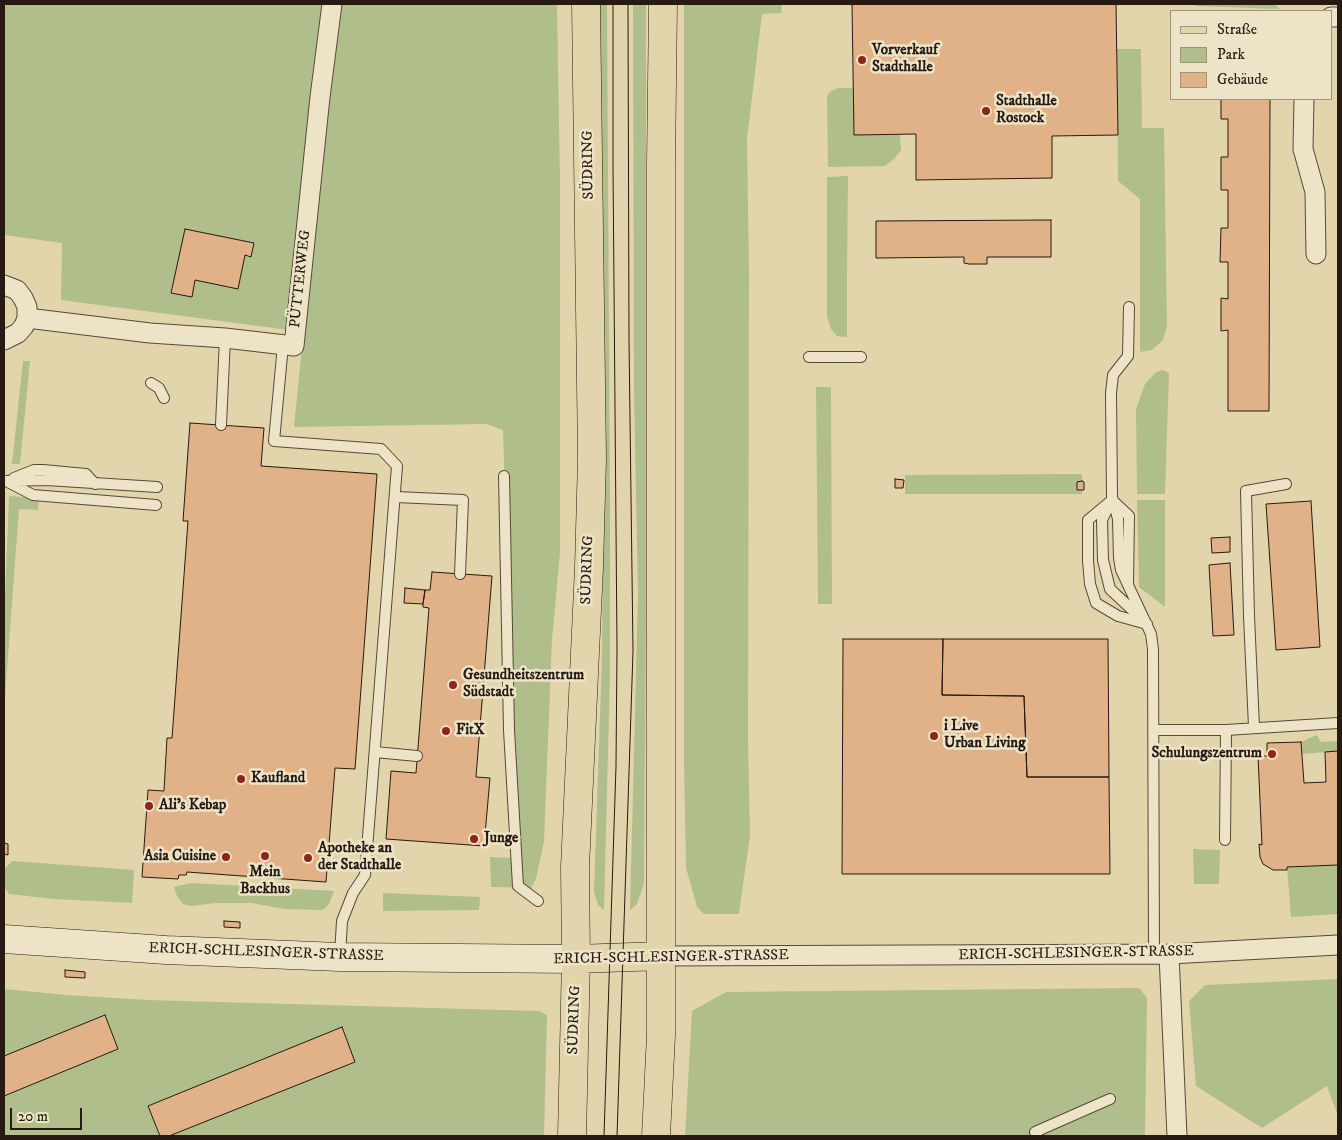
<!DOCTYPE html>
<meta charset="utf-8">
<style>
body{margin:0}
#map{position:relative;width:1342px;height:1140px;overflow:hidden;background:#e3d5ab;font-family:"IM FELL DW Pica",serif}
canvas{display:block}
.frame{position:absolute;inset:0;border:5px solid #261a12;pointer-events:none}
.legend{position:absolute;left:1170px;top:10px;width:162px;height:90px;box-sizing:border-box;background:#ede4c8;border:1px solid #9d937f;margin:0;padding:6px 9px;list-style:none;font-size:15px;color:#261a12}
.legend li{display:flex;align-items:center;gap:10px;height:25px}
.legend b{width:25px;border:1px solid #9d937f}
.scale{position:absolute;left:10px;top:1108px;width:72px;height:22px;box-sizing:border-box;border:2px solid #261a12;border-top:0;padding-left:6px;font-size:15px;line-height:18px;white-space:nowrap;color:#261a12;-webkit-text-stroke:4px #ede4c8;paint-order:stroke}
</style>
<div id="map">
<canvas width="1342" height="1140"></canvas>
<div class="frame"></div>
<ul class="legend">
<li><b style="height:6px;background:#e3d5ab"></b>Straße</li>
<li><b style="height:14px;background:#b0be8b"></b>Park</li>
<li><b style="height:14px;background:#e1b187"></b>Gebäude</li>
</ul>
<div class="scale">20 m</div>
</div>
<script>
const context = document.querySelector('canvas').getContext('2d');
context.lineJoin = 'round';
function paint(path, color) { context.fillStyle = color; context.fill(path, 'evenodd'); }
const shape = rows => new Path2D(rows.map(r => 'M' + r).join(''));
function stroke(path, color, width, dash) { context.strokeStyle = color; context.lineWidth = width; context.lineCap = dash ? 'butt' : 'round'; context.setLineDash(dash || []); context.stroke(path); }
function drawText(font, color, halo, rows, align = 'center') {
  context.font = font + ' "IM FELL DW Pica",serif'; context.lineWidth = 5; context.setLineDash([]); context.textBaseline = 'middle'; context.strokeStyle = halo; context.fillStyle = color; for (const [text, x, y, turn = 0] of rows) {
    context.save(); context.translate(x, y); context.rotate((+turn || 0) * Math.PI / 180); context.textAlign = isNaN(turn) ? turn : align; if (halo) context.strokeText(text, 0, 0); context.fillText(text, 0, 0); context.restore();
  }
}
const green = shape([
 [4,4,325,4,289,330,61,300,62,243,4,235],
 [338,4,557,4,560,180,560,553,552,640,544,841,536,879,531,888,491,887,490,857,516,858,503,430,487,424,294,427,327,97],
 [598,4,607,4,610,506,610,672,604,910,598,905,594,892,602,656,603,526],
 [633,4,646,4,646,601,644,883,637,904,630,910,638,593,634,393],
 [684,4,782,4,781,13,762,14,747,139,749,273,748,741,750,835,739,914,704,914,697,907,686,868,684,760],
 [1195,4,1275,4,1280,9,1195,6],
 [1117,49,1141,49,1142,128,1164,128,1167,327,1163,340,1152,350,1140,352,1140,199,1118,181],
 [838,88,853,88,854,135,900,135,901,150,894,159,885,166,828,167,827,96,831,91],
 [848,176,847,278,847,337,837,336,831,329,827,316,827,177],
 [23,361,30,361,20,464,12,464],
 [1163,370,1169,373,1165,494,1137,494,1136,409,1145,384,1156,372],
 [816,387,831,387,832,604,818,604],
 [1082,474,1082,481,1077,482,1077,490,1082,490,1082,494,905,494,905,475],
 [9,496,35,498,39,501,38,510,19,509,4,711,4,624],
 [1137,500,1165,500,1165,607,1139,587],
 [1317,735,1321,742,1338,741,1338,751,1302,754,1301,742],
 [1193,849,1220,850,1219,884,1194,884],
 [12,861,134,870,132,903,53,899,9,894,4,887,4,869],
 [1338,865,1338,914,1291,917,1287,867],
 [191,883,334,891,329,904,323,910,284,909,252,903,216,903,191,906,183,904,177,896,174,887],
 [383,893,480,897,479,910,383,911],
 [1338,979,1338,1116,1327,1086,1262,1128,1196,1086,1189,1001,1205,985],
 [1139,988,1147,998,1145,1136,685,1136,692,1011,726,992],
 [4,989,66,995,148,1000,539,1011,547,1015,544,1136,4,1136]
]);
const building = shape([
 [852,4,1116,4,1118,135,1052,136,1052,178,916,180,916,134,854,135,852,4],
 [1221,99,1270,99,1269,411,1228,411,1228,330,1221,331,1221,298,1228,299,1228,262,1220,262,1221,228,1228,228,1228,190,1221,190,1221,157,1228,157,1228,119,1221,119,1221,99],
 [1051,220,1051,257,987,257,987,264,969,264,964,263,964,257,876,258,876,221,1051,220],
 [185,229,254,243,251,257,245,255,238,289,195,280,192,297,171,293,185,229],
 [190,423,264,428,261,466,377,474,355,769,335,768,326,882,187,872,186,875,179,875,178,879,142,877,148,790,164,791,167,738,172,738,188,521,183,521,190,423],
 [895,479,904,480,903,488,895,488,895,479],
 [1082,481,1084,482,1084,490,1077,490,1077,482,1082,481],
 [1311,501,1320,647,1276,650,1266,504,1311,501],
 [1230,537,1230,552,1212,553,1211,538,1230,537],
 [1230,563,1234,635,1213,636,1209,565,1230,563],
 [432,572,492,576,476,777,490,778,484,846,386,839,391,771,416,773,429,608,423,607,423,604,425,590,430,590,432,572],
 [405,588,425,590,423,604,404,603,405,588],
 [843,639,943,639,942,695,1024,696,1027,777,1109,777,1110,874,842,874,843,639],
 [943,639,1108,639,1109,777,1027,777,1024,696,942,695,943,639],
 [1301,742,1304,783,1326,782,1325,752,1338,751,1338,865,1287,867,1287,870,1273,870,1263,864,1260,857,1259,844,1262,845,1258,756,1267,756,1267,743,1301,742],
 [4,843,8,844,8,855,4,854,4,843],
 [224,921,240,922,240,928,224,927,224,921],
 [65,970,85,972,85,978,65,977,65,970],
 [105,1015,118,1049,4,1096,4,1056,105,1015],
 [342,1027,355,1062,169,1136,160,1136,148,1106,342,1027]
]);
const lane = shape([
 [1129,307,1128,356,1113,375,1111,393,1112,497,1118,519,1119,558,1121,570,1151,634,1153,649,1154,954],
 [283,345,274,441,381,449,397,466,365,875,353,893,342,921,340,956],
 [809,357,861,357],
 [151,383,159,388,164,398],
 [221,425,225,338],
 [504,476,509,730,518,886,538,901],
 [14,478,34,470,43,470,86,474,95,484],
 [6,481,33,495,156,505],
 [7,481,46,480,157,487],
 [396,497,463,500,460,574],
 [1112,500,1088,520,1088,561,1090,584,1096,603,1118,616,1147,624],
 [1113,501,1129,516,1128,584],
 [1110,503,1102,520,1103,560,1110,589,1141,618],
 [1254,727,1249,616,1246,491,1286,484],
 [1154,730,1226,730,1338,723],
 [375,752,417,756],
 [1225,840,1226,730],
 [1037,1136,1035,1132,1110,1099]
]);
const street = shape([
 [1331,17,1338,17],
 [1304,99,1303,149,1315,192,1316,254],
 [4,285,17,290,23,298,27,307,27,318,24,326,18,333,4,340],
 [27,318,150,333,225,338,294,346,320,97,332,4],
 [1169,954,1177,1136],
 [661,956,1169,954,1338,945]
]);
const secondary = shape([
 [4,939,166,950,340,957,576,959]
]);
const primary = shape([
 [576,959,661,956],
 [572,1136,576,959,575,867,589,567,592,459,586,4],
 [656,1136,661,1035,661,164,663,4]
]);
const tram = shape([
 [604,1136,616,766,617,648,613,166,613,4],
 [617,1136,633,651,629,341,628,4]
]);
const markers = [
 [862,60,5,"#8f2418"],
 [986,111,5,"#8f2418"],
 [453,685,5,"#8f2418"],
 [446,731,5,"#8f2418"],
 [934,736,5,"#8f2418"],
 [1272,754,5,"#8f2418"],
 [241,779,5,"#8f2418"],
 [149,806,5,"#8f2418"],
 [474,839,5,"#8f2418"],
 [265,856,5,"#8f2418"],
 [226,857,5,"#8f2418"],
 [308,858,5,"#8f2418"]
];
const poiNames = [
 ["Vorverkauf",872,51],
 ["Stadthalle",872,68],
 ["Stadthalle",996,102],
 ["Rostock",996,119],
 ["Gesundheitszentrum",463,676],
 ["Südstadt",463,693],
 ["i Live",944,727],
 ["Urban Living",944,744],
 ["FitX",456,731],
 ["Schulungszentrum",1262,754,"right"],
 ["Kaufland",251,779],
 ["Ali's Kebap",159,806],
 ["Junge",484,839],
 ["Apotheke an",318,849],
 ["der Stadthalle",318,866],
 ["Asia Cuisine",216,857,"right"],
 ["Mein",265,873,"center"],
 ["Backhus",265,890,"center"]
];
const streetNames = [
 ["SÜDRING",589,165,-91],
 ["PÜTTERWEG",301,279,-84],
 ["SÜDRING",588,570,-88],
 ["ERICH-SCHLESINGER-STRASSE",266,953,2],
 ["ERICH-SCHLESINGER-STRASSE",1076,954,-1],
 ["ERICH-SCHLESINGER-STRASSE",671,958,-1],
 ["SÜDRING",575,1020,-88]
];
paint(green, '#b0be8b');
paint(building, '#e1b187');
stroke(building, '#261a12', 1);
stroke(lane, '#554938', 12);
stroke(street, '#554938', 21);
stroke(secondary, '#261a12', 29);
stroke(primary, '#261a12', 29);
stroke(lane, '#ede4c8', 10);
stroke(street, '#ede4c8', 19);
stroke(secondary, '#ede4c8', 28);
stroke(primary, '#e3d5ab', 28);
stroke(tram, '#261a12', 1);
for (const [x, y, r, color] of markers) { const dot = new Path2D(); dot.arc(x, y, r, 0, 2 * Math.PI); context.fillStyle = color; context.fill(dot); stroke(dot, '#ede4c8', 2); }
drawText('bold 15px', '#261a12', '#ede4c8', poiNames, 'left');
drawText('15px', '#261a12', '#ede4c8', streetNames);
</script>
